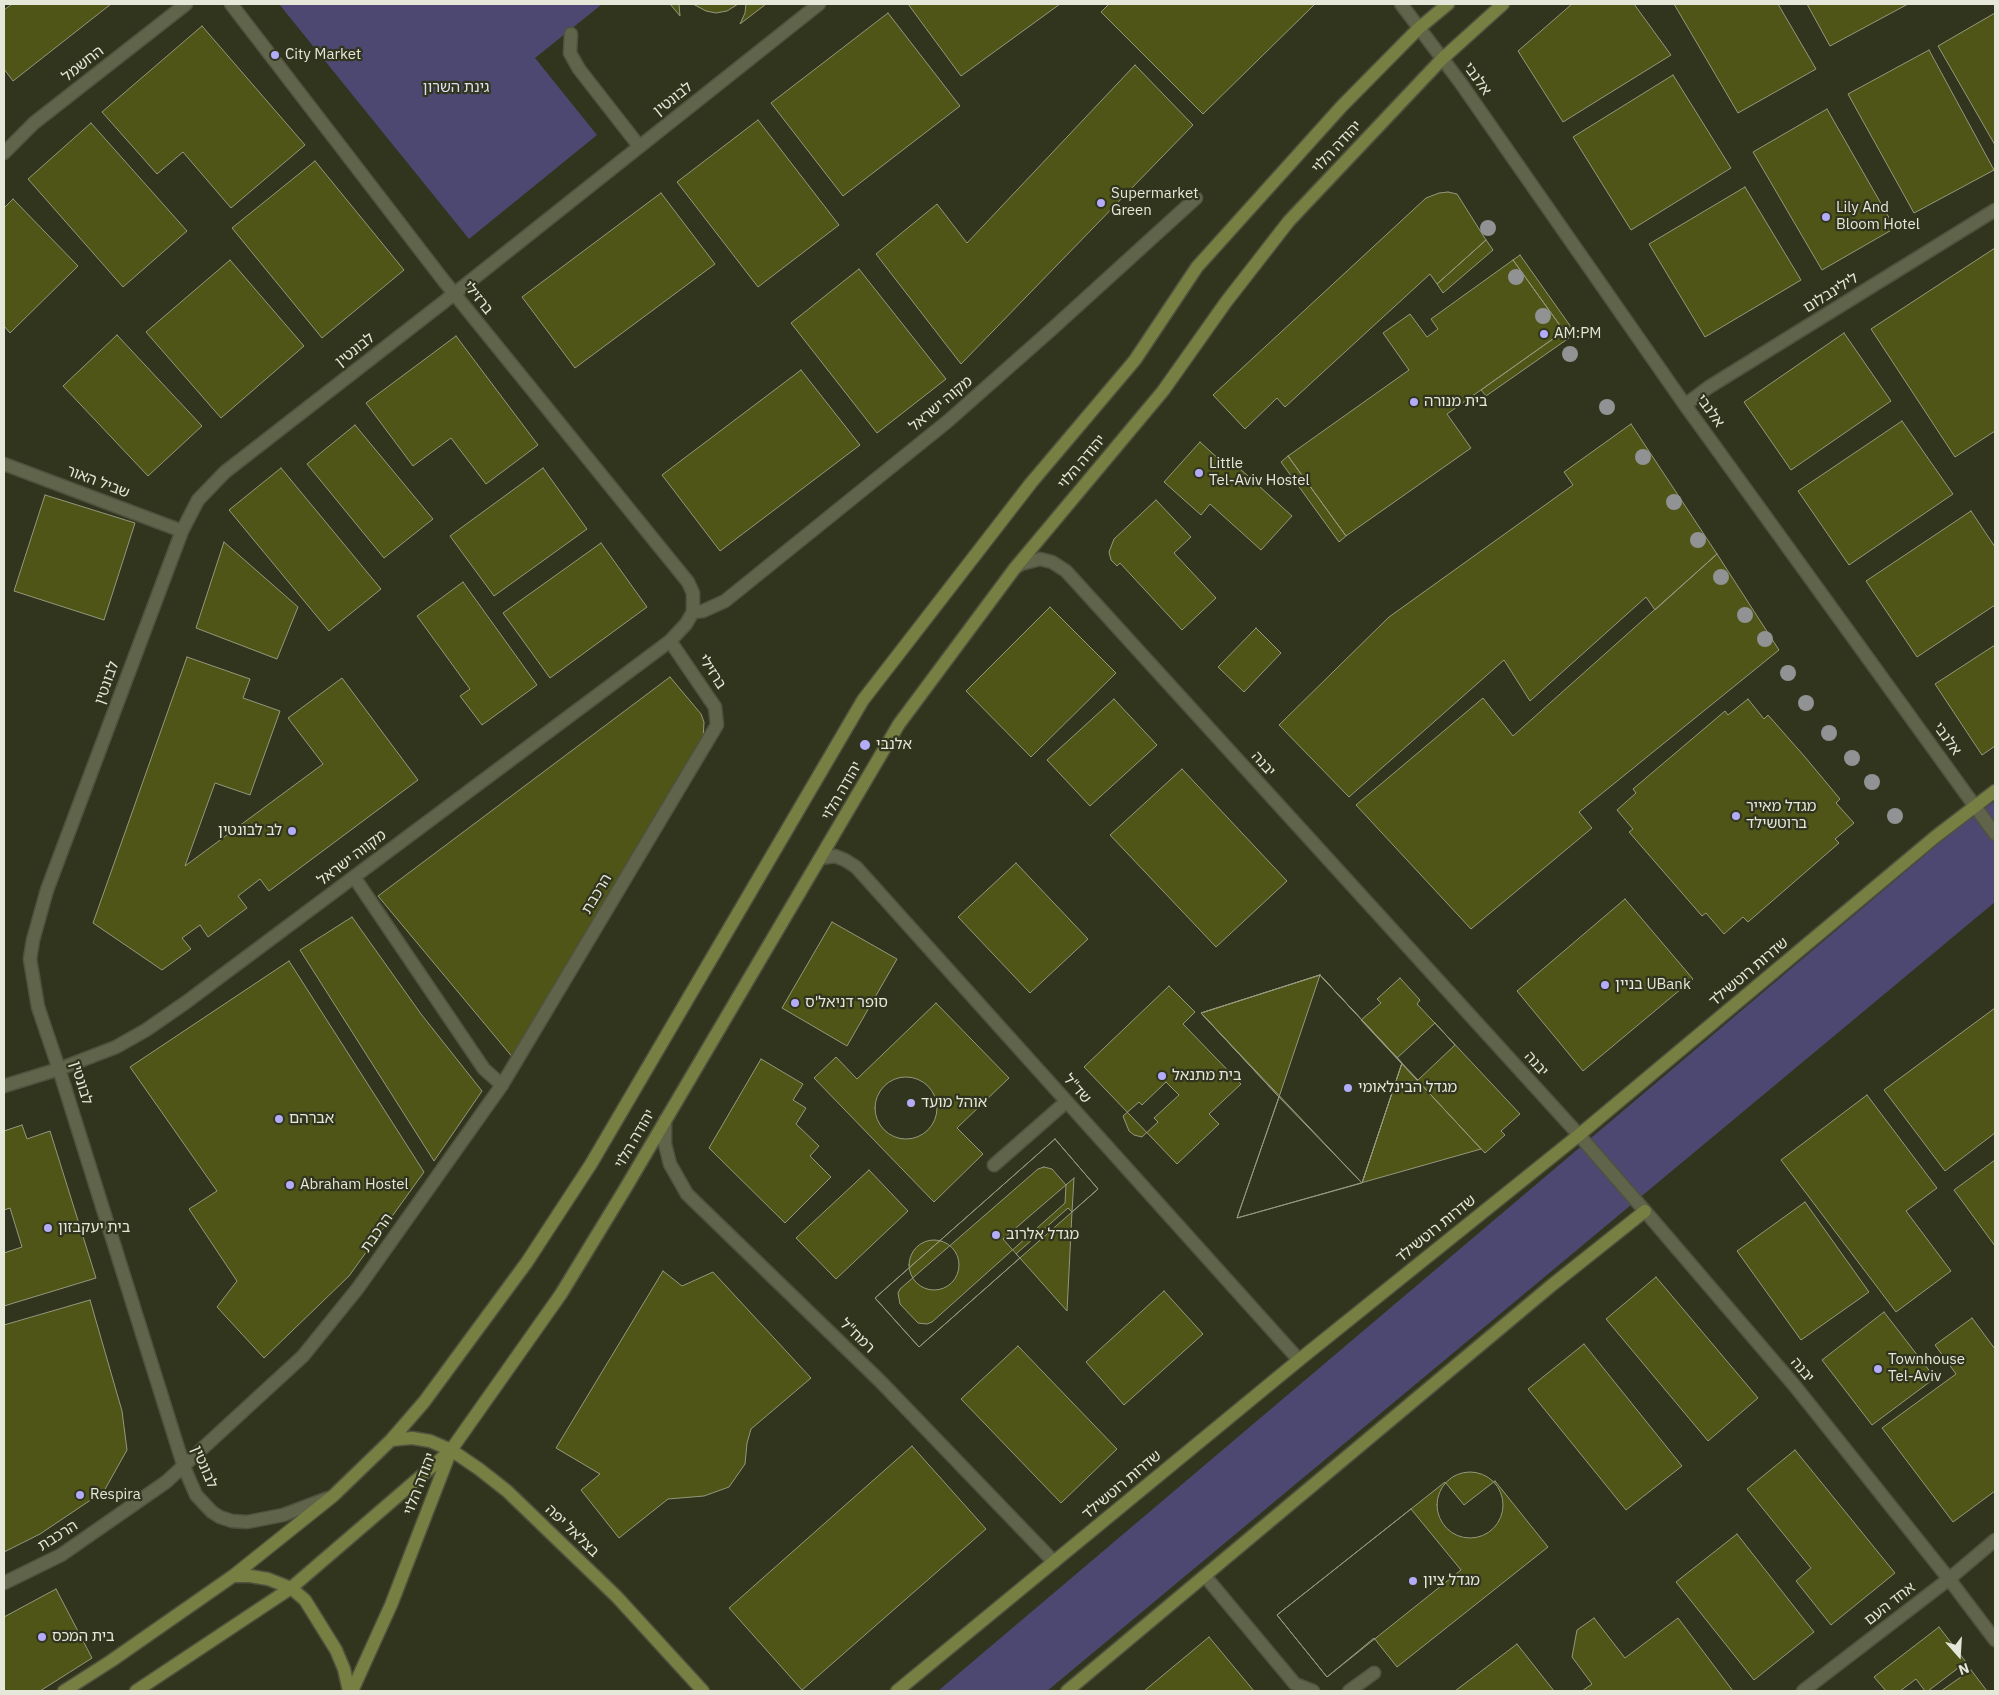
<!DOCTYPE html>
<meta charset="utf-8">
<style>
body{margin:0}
#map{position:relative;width:1999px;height:1695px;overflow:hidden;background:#32351e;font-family:"IBM Plex Sans",sans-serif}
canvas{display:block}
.frame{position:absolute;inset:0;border:5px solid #e5e7d9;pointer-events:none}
.north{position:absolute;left:1934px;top:1630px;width:50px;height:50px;-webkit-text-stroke:4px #32351e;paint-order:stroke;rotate:161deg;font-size:14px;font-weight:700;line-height:20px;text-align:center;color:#e5e7d9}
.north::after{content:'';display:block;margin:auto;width:18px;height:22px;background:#e5e7d9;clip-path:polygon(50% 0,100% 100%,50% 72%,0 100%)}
</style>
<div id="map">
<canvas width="1999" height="1695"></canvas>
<div class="frame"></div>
<div class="north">N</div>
</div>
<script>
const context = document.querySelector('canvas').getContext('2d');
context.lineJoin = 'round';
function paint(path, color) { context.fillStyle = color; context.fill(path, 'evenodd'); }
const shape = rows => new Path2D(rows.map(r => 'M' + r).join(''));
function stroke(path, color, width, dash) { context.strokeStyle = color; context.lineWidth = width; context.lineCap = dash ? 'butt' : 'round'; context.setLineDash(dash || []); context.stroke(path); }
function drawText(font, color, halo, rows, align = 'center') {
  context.font = font + ' "IBM Plex Sans","Noto Sans Hebrew",sans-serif'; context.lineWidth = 4.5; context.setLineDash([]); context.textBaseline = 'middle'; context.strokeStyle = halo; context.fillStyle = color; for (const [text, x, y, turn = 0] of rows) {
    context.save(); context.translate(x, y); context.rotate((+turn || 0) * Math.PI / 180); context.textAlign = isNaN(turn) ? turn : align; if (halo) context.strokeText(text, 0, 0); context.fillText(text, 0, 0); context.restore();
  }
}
const green = shape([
 [279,4,600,4,601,5,535,58,597,135,469,239],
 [1995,801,1995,902,1047,1691,938,1691,1957,828]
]);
const building = shape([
 [12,4,111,4,13,81,4,69,4,10,12,4],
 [670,4,679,4,680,16,670,4],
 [693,4,738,4,727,11,716,13,706,11,693,4],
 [746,4,766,4,740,24,745,13,746,4],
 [908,4,1060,4,961,76,908,4],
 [1109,4,1315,4,1203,114,1101,12,1109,4],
 [1572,4,1634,4,1671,55,1563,122,1518,51,1572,4],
 [1674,4,1778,4,1816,69,1738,113,1674,4],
 [1807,4,1908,4,1830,46,1807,4],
 [888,13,960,106,843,196,771,103,888,13],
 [1995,13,1995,145,1938,46,1995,13],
 [202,26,305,145,231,208,183,152,157,174,102,112,202,26],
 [1929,50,1994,170,1914,213,1848,94,1929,50],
 [1135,65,1193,125,961,364,876,254,937,204,967,243,1135,65],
 [1673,75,1731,168,1631,230,1573,137,1673,75],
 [1827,109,1895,228,1822,270,1753,152,1827,109],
 [758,120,839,225,758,287,677,182,758,120],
 [91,123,187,231,123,287,28,179,91,123],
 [315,161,404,270,322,338,232,228,315,161],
 [1745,187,1801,280,1705,337,1649,244,1745,187],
 [1448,192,1457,194,1486,240,1437,284,1430,274,1285,407,1277,398,1245,429,1213,395,1426,198,1439,193,1448,192],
 [661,193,715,264,575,368,522,297,661,193],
 [13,199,78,266,10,333,4,326,4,208,13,199],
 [1486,240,1493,250,1443,293,1437,284,1486,240],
 [1995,248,1995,431,1955,457,1871,329,1995,248],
 [1520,255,1571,327,1564,331,1513,260,1520,255],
 [230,260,304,346,221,418,146,332,230,260],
 [1513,260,1564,331,1447,414,1471,448,1346,536,1288,456,1409,370,1383,333,1410,314,1427,337,1438,329,1431,319,1513,260],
 [859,269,946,379,877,433,791,323,859,269],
 [1564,331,1569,338,1486,396,1481,390,1564,331],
 [1844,333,1891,401,1791,470,1744,402,1844,333],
 [117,335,202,426,148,476,63,386,117,335],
 [456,336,538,445,486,484,451,438,413,466,366,403,456,336],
 [801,370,860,445,720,551,662,475,801,370],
 [1902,421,1953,494,1849,565,1798,491,1902,421],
 [1631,424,1717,554,1655,610,1646,597,1530,701,1504,660,1349,797,1279,725,1389,617,1573,485,1564,472,1631,424],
 [355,425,433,519,384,558,307,464,355,425],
 [1200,442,1222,462,1227,457,1292,516,1261,550,1210,504,1201,515,1164,482,1200,442],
 [1288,456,1346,536,1339,542,1281,462,1288,456],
 [281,468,381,589,329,631,229,510,281,468],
 [543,468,587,529,494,596,450,536,543,468],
 [45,495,135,523,104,620,14,591,45,495],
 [1156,500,1191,537,1174,553,1216,598,1182,630,1120,563,1117,566,1111,560,1109,552,1114,539,1156,500],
 [1971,511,1995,547,1995,605,1917,657,1866,581,1971,511],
 [224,542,298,607,277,659,196,628,224,542],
 [601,543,647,607,550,678,503,613,601,543],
 [1717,554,1779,650,1579,812,1592,828,1471,929,1356,805,1483,698,1513,736,1717,554],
 [463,582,537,685,482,725,460,696,470,689,417,616,463,582],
 [1050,607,1116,673,1031,757,966,691,1050,607],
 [1256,628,1281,653,1244,692,1218,667,1256,628],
 [1995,645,1995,746,1982,755,1935,684,1995,645],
 [187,657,250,679,243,698,280,711,250,795,215,783,185,866,323,764,288,718,342,678,418,780,269,891,260,879,238,896,247,908,208,937,200,925,182,938,191,949,162,970,93,923,187,657],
 [670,677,701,714,704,722,703,741,514,1059,378,896,670,677],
 [1114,699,1157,745,1090,806,1047,760,1114,699],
 [1748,699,1764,719,1768,715,1805,757,1840,799,1836,803,1854,823,1835,839,1839,843,1748,922,1743,917,1724,934,1706,913,1702,916,1629,832,1633,829,1617,810,1636,793,1633,789,1725,711,1728,715,1748,699],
 [1182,769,1287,881,1216,947,1110,835,1182,769],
 [1016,863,1088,939,1030,993,958,917,1016,863],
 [1625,899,1693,979,1583,1071,1517,991,1625,899],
 [352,917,421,1014,482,1091,434,1161,300,950,352,917],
 [832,922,897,959,847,1046,782,1008,832,922],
 [289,961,424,1172,349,1276,264,1358,217,1307,237,1281,189,1209,217,1191,130,1067,289,961],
 [1320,975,1481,1149,1237,1218,1279,1097,1201,1013,1320,975],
 [1320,975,1402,1063,1362,1183,1237,1218,1279,1097,1201,1013,1320,975],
 [1320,975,1402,1063,1362,1183,1201,1013,1320,975],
 [1320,975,1402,1063,1362,1183,1279,1097,1320,975],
 [1400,978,1420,1000,1417,1004,1520,1114,1501,1131,1505,1135,1485,1153,1361,1020,1381,1003,1377,999,1400,978],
 [1169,986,1195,1012,1183,1024,1241,1084,1209,1114,1219,1124,1177,1164,1084,1067,1169,986],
 [936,1003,1009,1078,957,1128,983,1154,934,1202,814,1078,836,1057,857,1079,936,1003],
 [1995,1008,1995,1133,1945,1171,1884,1090,1995,1008],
 [1435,1023,1455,1045,1418,1080,1397,1058,1435,1023],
 [761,1059,803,1084,793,1100,806,1108,796,1124,819,1146,810,1156,831,1177,785,1223,709,1148,761,1059],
 '875 1108a31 31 0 1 1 62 0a31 31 0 1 1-62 0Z',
 [1166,1082,1179,1095,1154,1118,1158,1122,1142,1137,1134,1135,1129,1131,1123,1116,1139,1102,1142,1105,1166,1082],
 [1867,1095,1937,1188,1906,1211,1951,1271,1896,1312,1781,1160,1867,1095],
 [22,1125,27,1139,50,1131,96,1278,4,1306,4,1253,22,1247,10,1208,4,1210,4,1131,22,1125],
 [1055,1139,1098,1189,919,1347,875,1298,1055,1139],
 [1055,1139,1098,1189,1072,1212,1068,1208,1016,1254,1020,1258,919,1347,875,1298,1055,1139],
 [1995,1160,1995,1246,1954,1190,1995,1160],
 [1044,1167,1052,1169,1066,1185,1065,1203,932,1322,927,1324,918,1323,900,1304,898,1293,900,1289,1038,1169,1044,1167],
 [869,1170,908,1211,836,1279,796,1238,869,1170],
 [1074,1178,1072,1212,1067,1311,1003,1239,1074,1178],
 [1805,1202,1869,1292,1801,1340,1737,1251,1805,1202],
 '909 1265a25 25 0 1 1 50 0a25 25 0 1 1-50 0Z',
 [663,1271,682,1286,713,1272,811,1378,751,1429,747,1443,745,1464,729,1487,704,1496,668,1499,619,1538,581,1490,600,1474,556,1448,663,1271],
 [1656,1277,1758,1398,1708,1441,1606,1319,1656,1277],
 [1164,1291,1203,1334,1124,1405,1086,1362,1164,1291],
 [90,1300,122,1411,127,1450,104,1491,40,1534,4,1552,4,1325,90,1300],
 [1884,1312,1935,1378,1872,1425,1822,1360,1884,1312],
 [1972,1318,1995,1349,1995,1491,1953,1522,1882,1428,1956,1374,1935,1345,1972,1318],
 [1584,1344,1682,1466,1626,1510,1528,1389,1584,1344],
 [1018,1346,1117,1449,1061,1503,961,1399,1018,1346],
 [912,1446,986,1529,802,1690,729,1608,912,1446],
 [1795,1450,1895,1573,1831,1625,1796,1581,1811,1568,1747,1489,1795,1450],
 '1437 1505a33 33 0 1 1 66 0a33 33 0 1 1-66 0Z',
 [1495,1481,1548,1547,1397,1667,1374,1638,1327,1677,1277,1615,1445,1482,1464,1505,1495,1481],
 [1411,1509,1461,1570,1327,1677,1277,1615,1411,1509],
 [1737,1534,1814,1632,1754,1680,1676,1582,1737,1534],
 [56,1589,92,1658,40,1691,4,1691,4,1617,56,1589],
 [1594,1618,1625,1658,1678,1618,1733,1691,1582,1691,1592,1684,1572,1657,1577,1630,1594,1618],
 [1939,1627,1966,1662,1928,1691,1925,1691,1916,1679,1900,1691,1886,1691,1874,1677,1939,1627],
 [1209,1637,1254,1691,1144,1691,1209,1637],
 [1517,1644,1554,1691,1455,1691,1517,1644],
 [1971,1670,1987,1691,1941,1691,1971,1670]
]);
const lane = shape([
 [571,34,570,53,579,69,639,146],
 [354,877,484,1069,502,1085],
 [994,1165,1066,1102],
 [1205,1576,1295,1684,1313,1691],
 [1349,1691,1374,1673]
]);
const street = shape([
 [1401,4,1460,82,1685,405,1995,834],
 [4,153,34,123,186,4],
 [1685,405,1709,387,1995,210],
 [4,464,182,531],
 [1015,568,1021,564,1040,559,1052,562,1066,571,1579,1135,1645,1211,1794,1385,1949,1579,1995,1640],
 [693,612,703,611,725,601,948,421,1052,329,1196,198],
 [821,858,835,856,845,860,856,867,1299,1360],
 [4,1086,59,1069,116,1047,146,1030,185,1003,670,641,686,624,693,612,693,593,688,582,444,281,231,4],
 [665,1120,665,1144,670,1164,687,1194,880,1381,1054,1562],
 [328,1498,283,1515,247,1522,232,1521,220,1517,212,1512,196,1495,184,1467,59,1069,38,1007,30,959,33,940,47,890,182,531,198,500,225,472,454,294,819,4],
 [4,1583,61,1555,166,1482,303,1356,358,1288,502,1085,717,725,715,707,670,641],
 [1803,1691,1949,1579,1995,1540]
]);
const secondary = shape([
 [391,1440,412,1438,430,1441,451,1450,479,1469,507,1491,617,1597,703,1691],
 [233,1576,250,1576,268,1579,291,1588,305,1600,336,1650,344,1669,349,1691],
 [64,1691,111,1661,233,1576,333,1496,391,1440,424,1402,527,1262,591,1164,863,700,1031,483,1135,360,1197,267,1342,106,1419,28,1448,4],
 [136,1691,291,1588,449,1452],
 [352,1691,391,1605,451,1450,561,1294,625,1189,899,724,1015,568,1163,391,1226,302,1289,221,1442,59,1503,4],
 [897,1691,1299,1360,1579,1135,1935,837,1995,791],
 [1067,1691,1552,1285,1645,1211]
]);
const trees = [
 [1488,228],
 [1516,277],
 [1543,316],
 [1570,354],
 [1607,407],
 [1643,457],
 [1674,502],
 [1698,540],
 [1721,577],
 [1745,615],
 [1765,639],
 [1788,673],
 [1806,703],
 [1829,733],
 [1852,758],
 [1872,782],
 [1895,816]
];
const markers = [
 [275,55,5,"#b3acf9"],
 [1101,203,5,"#b3acf9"],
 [1826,217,5,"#b3acf9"],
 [1544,334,5,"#b3acf9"],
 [1414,402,5,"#b3acf9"],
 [1199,473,5,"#b3acf9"],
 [865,745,6,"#b3acf9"],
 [1736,816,5,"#b3acf9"],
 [292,831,5,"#b3acf9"],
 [1605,985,5,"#b3acf9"],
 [795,1003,5,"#b3acf9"],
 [1162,1076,5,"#b3acf9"],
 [1348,1088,5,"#b3acf9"],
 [911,1103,5,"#b3acf9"],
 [279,1119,5,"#b3acf9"],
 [290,1185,5,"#b3acf9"],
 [48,1228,5,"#b3acf9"],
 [996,1235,5,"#b3acf9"],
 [1878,1369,5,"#b3acf9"],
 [80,1495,5,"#b3acf9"],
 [1413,1581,5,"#b3acf9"],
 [42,1637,5,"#b3acf9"]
];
const poiNames = [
 ["City Market",285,55],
 ["Supermarket",1111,194],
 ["Green",1111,211],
 ["Lily And",1836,208],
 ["Bloom Hotel",1836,225],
 ["AM:PM",1554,334],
 ["בית מנורה",1424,402],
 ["Little",1209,464],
 ["Tel-Aviv Hostel",1209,481],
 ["אלנבי",876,745],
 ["מגדל מאייר",1746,807],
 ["ברוטשילד",1746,824],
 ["לב לבונטין",282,831,"right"],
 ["בניין UBank",1615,985],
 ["סופר דניאל'ס",805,1003],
 ["בית מתנאל",1172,1076],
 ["מגדל הבינלאומי",1358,1088],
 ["אוהל מועד",921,1103],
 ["אברהם",289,1119],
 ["Abraham Hostel",300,1185],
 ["בית יעקבזון",58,1228],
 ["מגדל אלרוב",1006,1235],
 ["Townhouse",1888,1360],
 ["Tel-Aviv",1888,1377],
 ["Respira",90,1495],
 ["מגדל ציון",1423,1581],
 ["בית המכס",52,1637]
];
const streetNames = [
 ["החשמל",83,64,-38],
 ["אלנבי",1477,79,54],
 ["לבונטין",673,99,-38],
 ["יהודה הלוי",1337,147,-47],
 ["לילינבלום",1831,293,-32],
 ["ברזילי",478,298,51],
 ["לבונטין",355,350,-38],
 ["מקוה ישראל",941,404,-40],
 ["אלנבי",1710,411,54],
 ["יהודה הלוי",1082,462,-50],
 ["שביל האור",98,482,21],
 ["ברזילי",712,672,57],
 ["לבונטין",107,683,-70],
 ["אלנבי",1947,739,54],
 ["יבנה",1263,764,48],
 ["יהודה הלוי",842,791,-60],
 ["מקווה ישראל",352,858,-37],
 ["הרכבת",597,894,-59],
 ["שדרות רוטשילד",1749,972,-40],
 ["יבנה",1536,1064,48],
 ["לבונטין",81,1083,73],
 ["שד\"ל",1077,1089,48],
 ["יהודה הלוי",635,1139,-60],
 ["שדרות רוטשילד",1436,1229,-39],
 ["הרכבת",377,1233,-55],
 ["רמח\"ל",857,1336,44],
 ["יבנה",1802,1370,50],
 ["לבונטין",204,1467,67],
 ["יהודה הלוי",420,1484,-69],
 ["שדרות רוטשילד",1122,1485,-40],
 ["בצלאל יפה",572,1531,44],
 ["הרכבת",58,1536,-32],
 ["אחד העם",1890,1604,-38]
];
const parkNames = [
 ["גינת השרון",456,88]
];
paint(green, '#4c4871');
paint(building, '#4f5516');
stroke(building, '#94987d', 1);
stroke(lane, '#4f523e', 15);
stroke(street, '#4f523e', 15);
stroke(secondary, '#4f523e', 15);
stroke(lane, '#60644b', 12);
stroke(street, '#60644b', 12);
stroke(secondary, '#787f42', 12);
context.fillStyle = '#919293';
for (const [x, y] of trees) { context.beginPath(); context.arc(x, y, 8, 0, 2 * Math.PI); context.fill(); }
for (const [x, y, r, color] of markers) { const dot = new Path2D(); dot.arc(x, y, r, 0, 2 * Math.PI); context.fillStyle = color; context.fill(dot); stroke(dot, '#32351e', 2); }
drawText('15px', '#e5e7d9', '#32351e', poiNames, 'left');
drawText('15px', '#e5e7d9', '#32351e', streetNames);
drawText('15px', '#dedef2', '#32351e', parkNames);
</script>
